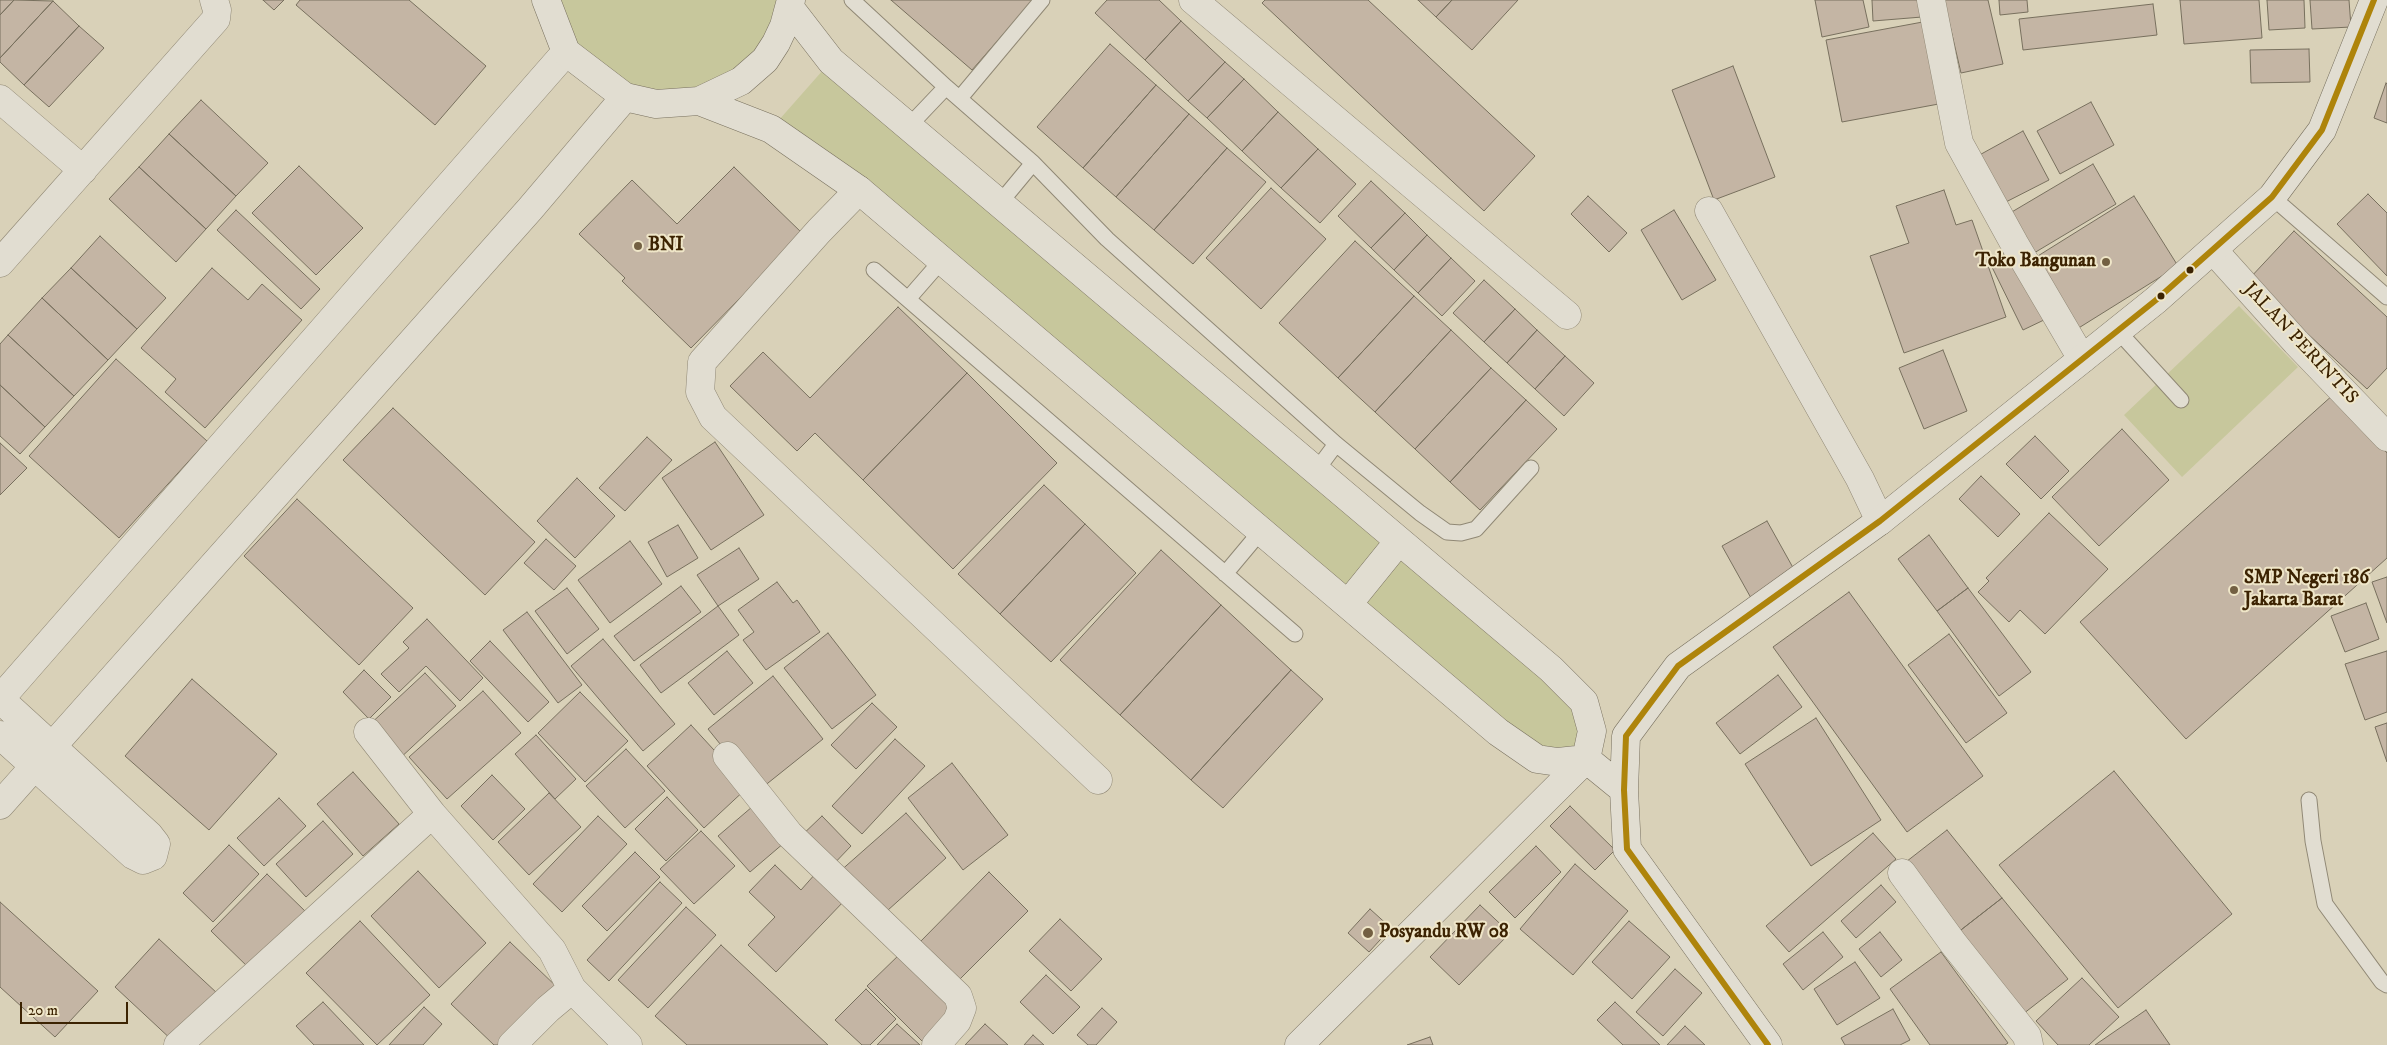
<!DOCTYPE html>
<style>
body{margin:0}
#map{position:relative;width:2387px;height:1045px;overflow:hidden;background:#d9d1b8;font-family:"IM FELL DW Pica",serif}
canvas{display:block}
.scale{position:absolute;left:20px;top:1002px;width:108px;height:22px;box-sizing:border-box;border:2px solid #3c2302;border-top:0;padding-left:6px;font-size:15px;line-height:18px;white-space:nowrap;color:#3c2302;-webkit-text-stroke:4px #efe6c8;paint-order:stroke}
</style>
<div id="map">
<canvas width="2387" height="1045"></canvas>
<div class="scale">20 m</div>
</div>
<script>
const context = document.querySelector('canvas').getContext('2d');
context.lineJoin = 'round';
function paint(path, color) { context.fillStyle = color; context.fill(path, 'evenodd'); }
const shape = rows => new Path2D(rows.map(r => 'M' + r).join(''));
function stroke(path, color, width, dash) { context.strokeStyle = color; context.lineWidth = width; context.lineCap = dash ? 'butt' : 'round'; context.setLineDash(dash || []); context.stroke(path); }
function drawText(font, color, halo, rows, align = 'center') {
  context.font = font + ' "IM FELL DW Pica",serif'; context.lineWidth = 4; context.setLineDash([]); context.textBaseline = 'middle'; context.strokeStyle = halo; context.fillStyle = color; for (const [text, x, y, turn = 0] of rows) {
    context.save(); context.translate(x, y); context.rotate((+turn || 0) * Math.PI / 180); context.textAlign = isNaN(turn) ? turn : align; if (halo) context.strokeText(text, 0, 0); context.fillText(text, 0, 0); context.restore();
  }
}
const green = shape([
 [546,0,791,0,765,60,656,104,566,52],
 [831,61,1584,702,1586,759,1498,732,771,129],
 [2239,306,2298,367,2182,477,2124,415]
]);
const building = shape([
 [0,0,14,0,0,15,0,0],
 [14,0,53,1,0,58,0,15,14,0],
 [263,0,284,0,274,10,263,0],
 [300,0,409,0,486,66,435,125,296,5,300,0],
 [891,0,1033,0,972,70,891,0],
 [1107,0,1159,0,1181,21,1145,60,1095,13,1107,0],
 [1265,0,1368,0,1535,156,1484,211,1262,3,1265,0],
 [1418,0,1452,0,1436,17,1418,0],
 [1452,0,1518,0,1472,50,1436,17,1452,0],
 [1815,0,1863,0,1869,27,1822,37,1815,0],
 [1872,0,1921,0,1922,17,1873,21,1872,0],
 [1944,0,1988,0,2003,64,1961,73,1944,0],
 [1999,0,2027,0,2028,12,2000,15,1999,0],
 [2180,0,2259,0,2262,38,2184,44,2180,0],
 [2267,0,2304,0,2305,28,2269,30,2267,0],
 [2310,0,2349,0,2351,27,2312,29,2310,0],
 [53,1,79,26,24,85,0,62,0,58,53,1],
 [2153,4,2157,35,2023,50,2019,19,2153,4],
 [1181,21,1225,62,1188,101,1145,60,1181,21],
 [1928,21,1944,103,1842,122,1826,40,1928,21],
 [79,26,104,48,49,107,24,85,79,26],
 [1110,44,1156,85,1083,168,1037,127,1110,44],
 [2309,49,2310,82,2251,83,2250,50,2309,49],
 [1225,62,1244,79,1207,118,1188,101,1225,62],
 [1733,66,1775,177,1714,200,1672,90,1733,66],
 [1244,79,1278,112,1242,151,1207,118,1244,79],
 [2386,83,2387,84,2387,123,2374,118,2386,83],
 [1156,85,1189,114,1116,197,1083,168,1156,85],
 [201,100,268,163,236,196,169,134,201,100],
 [2091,102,2114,145,2060,174,2037,131,2091,102],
 [1278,112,1318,149,1281,188,1242,151,1278,112],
 [1189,114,1227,148,1154,230,1116,197,1189,114],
 [2023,131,2049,180,2000,205,1974,158,2023,131],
 [169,134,236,196,206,229,139,167,169,134],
 [1227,148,1266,182,1193,264,1154,230,1227,148],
 [1318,149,1356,184,1320,223,1281,188,1318,149],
 [2093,164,2116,204,2029,256,2005,216,2093,164],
 [299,166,363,228,316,275,252,213,299,166],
 [139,167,206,229,176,262,109,199,139,167],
 [734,167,803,234,691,348,622,281,625,278,579,234,632,180,677,224,734,167],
 [1371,181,1405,213,1371,248,1338,216,1371,181],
 [1271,188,1326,239,1261,309,1206,258,1271,188],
 [1944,190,1956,225,1972,220,2006,317,1904,353,1870,256,1909,243,1896,206,1944,190],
 [2368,194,2387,213,2387,276,2337,224,2368,194],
 [1588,196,1627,233,1609,252,1571,214,1588,196],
 [2134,196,2178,266,2077,329,2033,259,2134,196],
 [236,210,320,289,301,309,217,230,236,210],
 [1674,210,1716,280,1682,300,1641,230,1674,210],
 [1405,213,1427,235,1394,270,1371,248,1405,213],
 [2294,231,2387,317,2387,368,2367,389,2249,279,2294,231],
 [1427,235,1451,258,1418,293,1394,270,1427,235],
 [100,236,166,298,137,329,71,268,100,236],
 [1355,241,1414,296,1338,378,1279,323,1355,241],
 [2012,250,2046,319,2023,330,1989,261,2012,250],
 [1451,258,1475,281,1442,316,1418,293,1451,258],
 [71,268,137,329,108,360,42,298,71,268],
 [212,268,248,300,262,284,302,320,205,428,165,392,176,379,141,348,212,268],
 [1484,280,1515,309,1484,342,1453,313,1484,280],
 [1414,296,1451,330,1375,412,1338,378,1414,296],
 [42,298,108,360,74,396,8,335,42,298],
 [898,307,967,373,863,480,815,433,797,451,730,386,763,352,810,398,898,307],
 [1515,309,1537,330,1507,363,1484,342,1515,309],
 [1451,330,1491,368,1415,449,1375,412,1451,330],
 [1537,330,1565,356,1535,389,1507,363,1537,330],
 [8,335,74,396,45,427,0,385,0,344,8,335],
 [1943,350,1967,411,1924,429,1899,368,1943,350],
 [1565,356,1594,383,1564,416,1535,389,1565,356],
 [116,359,207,441,119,538,29,456,116,359],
 [1491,368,1526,400,1450,482,1415,449,1491,368],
 [967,373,1057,463,953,569,863,480,967,373],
 [0,385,45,427,20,454,0,436,0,385],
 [2334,394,2387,453,2387,558,2186,739,2080,622,2334,394],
 [1526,400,1557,429,1480,510,1450,482,1526,400],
 [393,408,535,542,485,595,343,460,393,408],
 [2122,429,2169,480,2099,546,2052,497,2122,429],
 [2035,436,2069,471,2041,499,2006,464,2035,436],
 [647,437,672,460,625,511,599,488,647,437],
 [715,442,764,515,711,550,662,478,715,442],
 [0,443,27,468,0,495,0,443],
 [1981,476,2020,514,1998,537,1959,499,1981,476],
 [577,478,615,516,575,558,537,521,577,478],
 [1044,485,1085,524,1000,614,958,574,1044,485],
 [297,499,413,608,359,665,244,556,297,499],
 [2049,513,2108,569,2045,634,2020,610,2009,622,1978,592,1989,581,1986,578,2049,513],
 [1767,521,1796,573,1751,598,1722,546,1767,521],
 [1085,524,1136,573,1051,662,1000,614,1085,524],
 [678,525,698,558,667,577,648,542,678,525],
 [1929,535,1968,588,1937,611,1898,559,1929,535],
 [546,539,576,566,554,590,524,563,546,539],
 [630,541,662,584,610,623,578,580,630,541],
 [739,548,759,579,718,606,697,575,739,548],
 [1161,550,1221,605,1120,715,1060,660,1161,550],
 [2387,577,2387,623,2372,582,2387,577],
 [777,582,793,603,797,600,820,632,766,670,743,640,754,632,738,610,777,582],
 [681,586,701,612,634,661,614,636,681,586],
 [567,588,599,629,567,654,535,611,567,588],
 [1968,588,2031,672,1999,696,1937,611,1968,588],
 [1849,592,1983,776,1907,832,1773,647,1849,592],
 [2366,603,2379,639,2345,652,2331,616,2366,603],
 [1221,605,1291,670,1191,780,1120,715,1221,605],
 [718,606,739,635,661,693,640,665,718,606],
 [527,612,582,685,558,703,503,630,527,612],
 [427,619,483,678,460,701,426,666,399,692,381,674,409,648,403,642,427,619],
 [828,633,876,695,832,729,784,668,828,633],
 [1949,634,2007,713,1966,743,1908,665,1949,634],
 [603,639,675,724,643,751,571,666,603,639],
 [490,641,549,702,528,722,470,661,490,641],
 [727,651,753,683,714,715,688,683,727,651],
 [2387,651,2387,712,2365,720,2345,664,2387,651],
 [364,670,391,697,369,719,343,692,364,670],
 [1291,670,1323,699,1223,808,1191,780,1291,670],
 [425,673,456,706,397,761,366,728,425,673],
 [1778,675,1802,707,1740,754,1716,723,1778,675],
 [773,676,823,739,758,791,708,729,773,676],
 [192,679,277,754,209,830,125,756,192,679],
 [483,691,521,733,447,799,409,757,483,691],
 [580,692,628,741,585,782,538,733,580,692],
 [872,703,897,727,856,769,831,745,872,703],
 [1816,718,1881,820,1811,866,1745,764,1816,718],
 [2387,723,2387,762,2375,727,2387,723],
 [691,725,748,787,704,828,647,766,691,725],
 [536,735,576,779,555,799,515,754,536,735],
 [895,739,925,766,862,834,832,806,895,739],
 [626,749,665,791,625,828,586,786,626,749],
 [952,763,1008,835,963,870,908,798,952,763],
 [2114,771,2232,914,2118,1008,1999,865,2114,771],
 [353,772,399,824,363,856,317,804,353,772],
 [492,775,525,809,493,840,461,806,492,775],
 [549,793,581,827,529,875,498,842,549,793],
 [667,797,698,830,666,861,635,829,667,797],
 [279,798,306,826,264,866,237,838,279,798],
 [759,801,791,837,750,872,718,836,759,801],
 [1570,806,1615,850,1595,870,1550,826,1570,806],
 [906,813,946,858,878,919,838,873,906,813],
 [598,816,627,844,562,912,533,884,598,816],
 [822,816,851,846,828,870,798,839,822,816],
 [323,821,353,854,306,897,276,864,323,821],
 [1947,830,2002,898,1957,933,1902,865,1947,830],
 [701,831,735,866,694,904,660,869,701,831],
 [1873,833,1896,859,1789,952,1766,926,1873,833],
 [229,845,259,874,213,922,183,893,229,845],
 [1536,846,1561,872,1515,918,1489,892,1536,846],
 [635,852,660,877,607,931,582,906,635,852],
 [1575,864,1628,911,1573,975,1520,929,1575,864],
 [775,865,801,890,816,873,845,900,776,972,748,945,775,917,749,892,775,865],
 [418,871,486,943,439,988,371,916,418,871],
 [989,872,1028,911,957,982,919,943,989,872],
 [267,874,307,913,251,970,211,931,267,874],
 [660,882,682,903,609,981,587,960,660,882],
 [1881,885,1896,902,1856,938,1841,921,1881,885],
 [2002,898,2068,979,2023,1014,1957,933,2002,898],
 [0,902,98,991,55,1037,0,987,0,902],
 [1480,905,1510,933,1459,985,1430,957,1480,905],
 [686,907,716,935,648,1008,618,980,686,907],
 [1370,909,1391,928,1369,952,1348,933,1370,909],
 [1060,919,1102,959,1071,991,1029,951,1060,919],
 [360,921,430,995,377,1045,306,973,360,921],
 [1629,921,1670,957,1632,999,1592,962,1629,921],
 [1823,932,1843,957,1803,990,1783,964,1823,932],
 [1880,932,1902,960,1881,977,1859,949,1880,932],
 [159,939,218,994,174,1042,115,987,159,939],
 [510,942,560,990,506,1045,494,1045,451,1004,510,942],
 [721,945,828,1045,687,1045,655,1016,721,945],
 [902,952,958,1008,923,1042,867,986,902,952],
 [1941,952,2008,1043,2005,1045,1930,1045,1890,989,1941,952],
 [1855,962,1880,998,1837,1025,1814,989,1855,962],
 [1675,969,1702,993,1663,1036,1636,1012,1675,969],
 [1046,975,1080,1007,1053,1034,1020,1002,1046,975],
 [2082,978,2119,1017,2089,1045,2058,1045,2036,1021,2082,978],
 [866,989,896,1019,870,1045,862,1045,835,1020,866,989],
 [323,1002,364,1045,314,1045,296,1026,323,1002],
 [1615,1002,1660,1045,1623,1045,1597,1020,1615,1002],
 [424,1007,442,1024,423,1045,389,1045,424,1007],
 [1102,1008,1117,1022,1096,1045,1088,1045,1077,1035,1102,1008],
 [1893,1009,1910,1040,1900,1045,1845,1045,1841,1038,1893,1009],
 [2146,1010,2170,1045,2095,1045,2146,1010],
 [897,1024,920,1045,877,1045,897,1024],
 [985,1024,1008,1045,965,1045,985,1024],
 [1685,1026,1705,1045,1667,1045,1685,1026],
 [1033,1035,1044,1045,1024,1045,1033,1035],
 [1430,1037,1433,1045,1407,1045,1430,1037]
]);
const lane = shape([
 [852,0,946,87],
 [960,98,1042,0],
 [908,127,946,87,1033,163,1107,239,1336,444,1420,513,1447,532,1461,533,1476,529,1531,468],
 [2272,197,2387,297],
 [999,204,1033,163],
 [874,270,1295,634],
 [908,299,942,260],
 [2118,331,2181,400],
 [1316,471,1336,444],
 [1225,574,1261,531],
 [2309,800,2313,841,2325,904,2382,982,2387,985]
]);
const street = shape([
 [1193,0,1567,315],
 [1931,0,1959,143,2014,243,2082,359],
 [0,99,83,170],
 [859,190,819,231,702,362,700,392,713,417,1098,780],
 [1709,211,1860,479,1880,521],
 [2214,251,2296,342,2387,437],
 [0,263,216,19,217,10,214,0],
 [0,699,566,52],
 [0,699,149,835,156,844,153,856,143,860,133,855,0,735],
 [368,732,432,814,552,950,572,989,628,1045],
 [727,756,789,834,958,996,962,1008,957,1021,936,1045],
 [0,805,530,209,625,97],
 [1902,873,1953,943,2027,1036,2029,1045],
 [178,1045,432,814],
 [512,1045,548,1009,572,989]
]);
const secondary = shape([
 [546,0,566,52,625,97,656,104,699,101,741,81,765,60,776,43,784,26,791,0],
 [790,8,831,61,1551,669,1584,702,1592,731,1586,759],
 [699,101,771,129,859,190,1498,732,1537,759,1558,762,1586,759,1624,790],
 [1348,604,1399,541],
 [1299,1045,1586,759],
 [1768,1045,1627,849,1624,790,1626,736,1678,666,1880,521,2156,300,2272,197,2322,130,2374,0]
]);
const bus1 = shape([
 [1768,1045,1627,849,1624,790,1626,736,1678,666,1880,521,2156,300,2272,197,2322,130,2374,0]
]);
const markers = [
 [638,246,5,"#736042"],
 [2106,262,5,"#736042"],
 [2190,270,4.5,"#3c2302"],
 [2161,296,4.5,"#3c2302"],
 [2234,590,5,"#736042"],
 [1368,933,6,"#736042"]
];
const poiNames = [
 ["BNI",648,246],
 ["Toko Bangunan",2096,262,"right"],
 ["SMP Negeri 186",2244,579],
 ["Jakarta Barat",2244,601],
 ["Posyandu RW 08",1379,933]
];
const streetNames = [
 ["JALAN PERINTIS",2300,344,47]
];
paint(green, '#c7c79c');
paint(building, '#c4b5a4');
stroke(building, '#78705e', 1);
stroke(lane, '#908875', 17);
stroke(street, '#908875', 29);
stroke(secondary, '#78705e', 29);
stroke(lane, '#e1ddd1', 15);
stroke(street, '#e1ddd1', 28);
stroke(secondary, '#e1ddd1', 28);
stroke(bus1, '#ae840b', 6);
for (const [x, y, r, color] of markers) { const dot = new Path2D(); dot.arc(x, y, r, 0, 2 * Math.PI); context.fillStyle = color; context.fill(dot); stroke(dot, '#efe6c8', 2); }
drawText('bold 19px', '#3c2302', '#efe6c8', poiNames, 'left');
drawText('19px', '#3c2302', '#efe6c8', streetNames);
</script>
